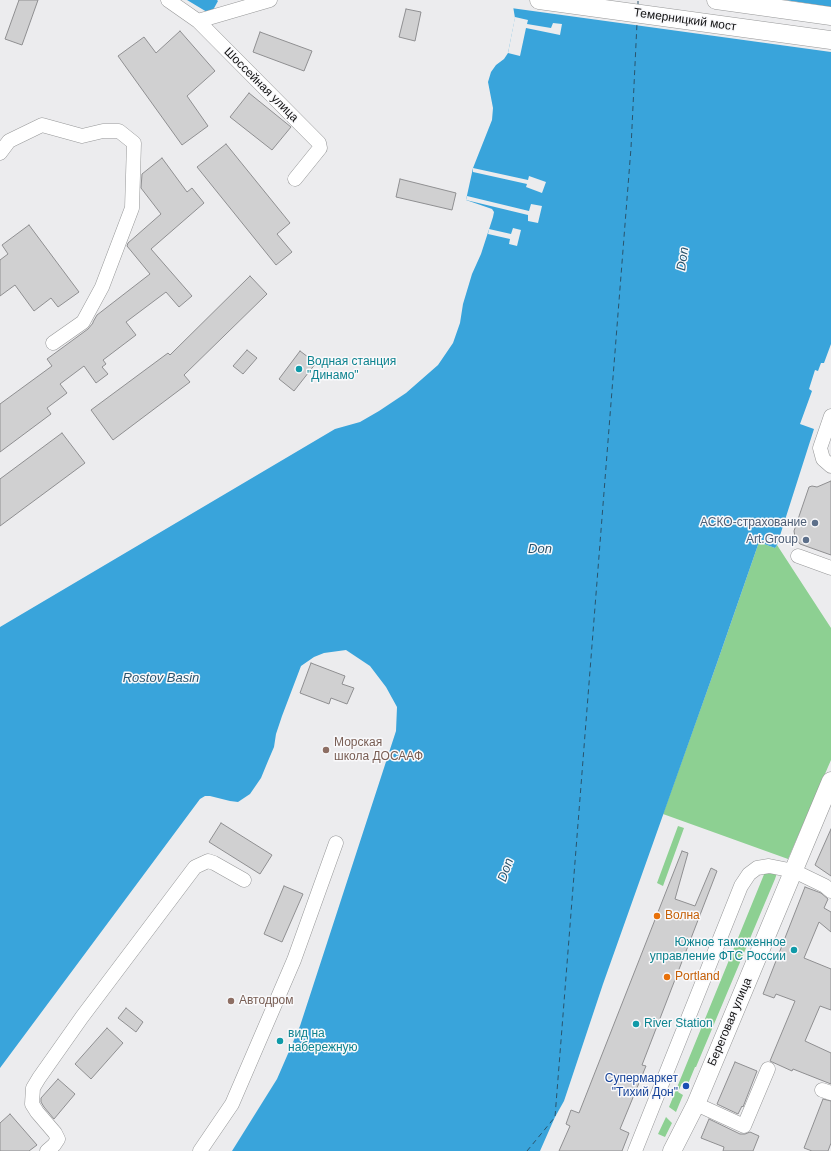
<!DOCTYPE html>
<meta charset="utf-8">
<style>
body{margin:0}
canvas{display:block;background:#ececee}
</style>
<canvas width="831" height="1151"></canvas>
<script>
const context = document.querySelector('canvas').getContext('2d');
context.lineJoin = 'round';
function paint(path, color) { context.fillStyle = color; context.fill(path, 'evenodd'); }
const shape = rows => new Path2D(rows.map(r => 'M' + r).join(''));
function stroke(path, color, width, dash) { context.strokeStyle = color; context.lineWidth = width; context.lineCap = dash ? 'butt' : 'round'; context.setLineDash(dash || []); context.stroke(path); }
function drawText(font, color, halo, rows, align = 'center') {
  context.font = font + ' Arial,sans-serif'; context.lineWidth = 3; context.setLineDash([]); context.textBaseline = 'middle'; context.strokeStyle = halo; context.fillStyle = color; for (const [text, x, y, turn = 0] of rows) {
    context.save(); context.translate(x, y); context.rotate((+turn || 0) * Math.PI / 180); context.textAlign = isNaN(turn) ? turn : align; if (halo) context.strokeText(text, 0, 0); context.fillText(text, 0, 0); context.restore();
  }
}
const green = shape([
 [759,542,775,548,777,545,831,628,831,760,788,859,663,814,717,663],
 [678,826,684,828,663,886,657,883],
 [765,872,777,873,775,879,696,1067,695,1067,688,1084,682,1083,678,1092,683,1095,676,1112,669,1107],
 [666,1117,672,1123,665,1137,658,1134]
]);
const water = shape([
 [187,0,217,0,218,1,213,10,207,12],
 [512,0,831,0,831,344,824,363,821,363,818,371,815,370,809,389,812,391,800,424,814,429,777,545,775,548,759,542,717,663,603,984,564,1101,555,1117,540,1151,232,1151,277,1079,300,1026,396,731,397,707,386,687,370,666,346,650,324,653,314,657,301,666,282,716,276,734,274,747,268,761,261,778,250,794,238,802,230,801,210,796,205,796,200,799,0,1068,0,627,335,429,360,422,379,411,406,393,438,365,453,343,460,323,463,304,472,274,481,254,493,217,494,212,492,209,466,200,473,168,492,120,493,108,488,82,491,72,496,65,504,59,508,53,515,18]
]);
const pier = shape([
 [510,0,785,0,831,7,831,52,511,8],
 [515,17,528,20,527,24,551,28,553,23,562,24,560,35,526,28,520,56,508,53],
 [473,168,528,180,529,176,546,182,542,193,526,187,527,184,473,172],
 [467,196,529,211,531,204,542,206,538,223,528,221,528,215,466,200],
 [513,228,521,230,517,246,509,244,510,239,488,234,489,229,511,234]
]);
const ferry = shape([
 [638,6,638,0],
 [527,1151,555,1117,631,148,637,23]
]);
const building = shape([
 [19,0,38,0,22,45,5,39,19,0],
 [406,9,421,12,415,41,399,37,406,9],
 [180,31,215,71,187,96,208,126,182,145,118,56,144,37,156,53,180,31],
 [260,32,312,51,304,71,253,52,260,32],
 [249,93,291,127,272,150,230,117,249,93],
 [226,144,290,223,277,234,292,252,276,265,197,167,226,144],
 [162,158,187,192,192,188,204,203,151,249,192,296,179,307,166,292,126,322,136,335,103,360,106,364,102,367,108,374,96,383,84,366,60,384,67,393,47,408,51,414,0,452,0,404,52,366,47,359,88,329,93,323,93,322,97,315,150,274,127,246,128,243,161,214,141,188,142,174,162,158],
 [400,179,456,193,452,210,396,197,400,179],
 [29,225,79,292,58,307,51,298,34,311,15,285,0,296,0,260,8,254,2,245,29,225],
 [250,276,267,294,184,375,190,382,113,440,91,410,168,353,170,355,250,276],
 [247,350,257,358,243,374,233,366,247,350],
 [300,351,316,363,294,391,279,379,300,351],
 [62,433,85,463,0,526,0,479,62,433],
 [831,481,831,555,800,544,795,537,794,531,809,487,812,486,817,487,831,481],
 [311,663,345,676,342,684,354,688,347,704,331,698,329,704,300,693,311,663],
 [221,823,272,855,260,874,209,842,221,823],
 [831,829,831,876,815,865,831,829],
 [682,851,688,853,675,899,695,906,711,868,717,871,642,1065,646,1066,620,1129,629,1133,622,1151,559,1151,570,1126,566,1124,571,1110,579,1113,682,851],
 [284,886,303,894,282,942,264,934,284,886],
 [805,887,821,893,828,899,824,908,831,912,831,932,819,922,804,958,831,969,831,1010,820,1006,805,1041,831,1053,831,1084,793,1069,792,1071,770,1061,795,1001,776,994,774,998,763,994,805,887],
 [126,1008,143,1022,136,1032,118,1018,126,1008],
 [107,1028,123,1043,91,1079,75,1064,107,1028],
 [735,1062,757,1071,743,1107,742,1106,738,1114,717,1104,735,1062],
 [58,1079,75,1094,54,1119,44,1107,41,1102,41,1098,58,1079],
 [823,1099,831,1101,831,1143,828,1151,812,1151,804,1148,823,1099],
 [10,1114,37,1145,29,1151,0,1151,0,1123,10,1114],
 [709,1119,740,1134,745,1134,750,1132,759,1136,753,1151,723,1151,724,1147,701,1138,709,1119]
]);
const minor = shape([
 [168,0,198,21,319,143,320,148,295,179],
 [198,21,270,0],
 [0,153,9,141,42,125,82,136,103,131,119,131,134,143,132,208,102,287,83,322,53,343],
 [831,416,820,448,823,459,831,466],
 [798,556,831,568],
 [822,1090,831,1093],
 [696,1104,744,1126,768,1069],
 [47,1151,54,1145,58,1139,55,1133,37,1112,32,1104,33,1088,39,1078,82,1017,195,867,208,861,214,863,244,880],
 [200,1151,232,1104,294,960,336,843],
 [635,1151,741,886,749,874,757,868,769,866,794,871,825,886,831,891]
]);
const major = shape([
 [539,0,831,40],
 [716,0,831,16],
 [672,1151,696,1104,831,781]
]);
const markers = [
 [299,369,4,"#0f9aa8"],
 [815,523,4,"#5c6f8a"],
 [806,540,4,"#5c6f8a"],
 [326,750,4,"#8d6e63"],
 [657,916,4,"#e8710a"],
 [794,950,4,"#0f9aa8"],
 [667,977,4,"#e8710a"],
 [231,1001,4,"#8d6e63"],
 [636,1024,4,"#0f9aa8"],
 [280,1041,4,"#0f9aa8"],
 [686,1086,4,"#1a4fb4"]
];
const streetNames = [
 ["Темерницкий мост",685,20,8],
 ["Шоссейная улица",261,85,45],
 ["Береговая улица",730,1022,-67]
];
const cultureNames = [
 ["Водная станция",307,362],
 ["\"Динамо\"",307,376],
 ["Южное таможенное",786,943,"right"],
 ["управление ФТС России",786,957,"right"],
 ["River Station",644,1024],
 ["вид на",288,1034],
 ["набережную",288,1048]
];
const serviceNames = [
 ["АСКО-страхование",807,523],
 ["Art.Group",798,540]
];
const educationNames = [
 ["Морская",334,743],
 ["школа ДОСААФ",334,757],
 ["Автодром",239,1001]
];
const foodNames = [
 ["Волна",665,916],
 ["Portland",675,977]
];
const transitNames = [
 ["Супермаркет",678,1079],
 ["\"Тихий Дон\"",678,1093]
];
const waterNames = [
 ["Don",683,259,-82],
 ["Don",540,549],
 ["Rostov Basin",161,678],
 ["Don",506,870,-71]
];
paint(green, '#8dd092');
paint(water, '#39a4db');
paint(pier, '#ececee');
stroke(ferry, '#2a546d', 1, [5, 4]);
paint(building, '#d0d0d1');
stroke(building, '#8f8f91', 1);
stroke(minor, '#979899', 15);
stroke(major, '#979899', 19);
stroke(minor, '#fff', 14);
stroke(major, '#fff', 18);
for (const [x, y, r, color] of markers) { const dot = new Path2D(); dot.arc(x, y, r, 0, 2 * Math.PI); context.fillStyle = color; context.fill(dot); stroke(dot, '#f9f9fb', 1.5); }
drawText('12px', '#131314', '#f9f9fb', streetNames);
drawText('12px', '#0d838f', '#f9f9fb', cultureNames, 'left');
drawText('12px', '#4e5e75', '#f9f9fb', serviceNames, 'right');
drawText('12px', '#785e54', '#f9f9fb', educationNames, 'left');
drawText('12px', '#c56008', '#f9f9fb', foodNames, 'left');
drawText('12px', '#164399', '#f9f9fb', transitNames, 'right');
drawText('italic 13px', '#2a546d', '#f9f9fb', waterNames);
</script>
